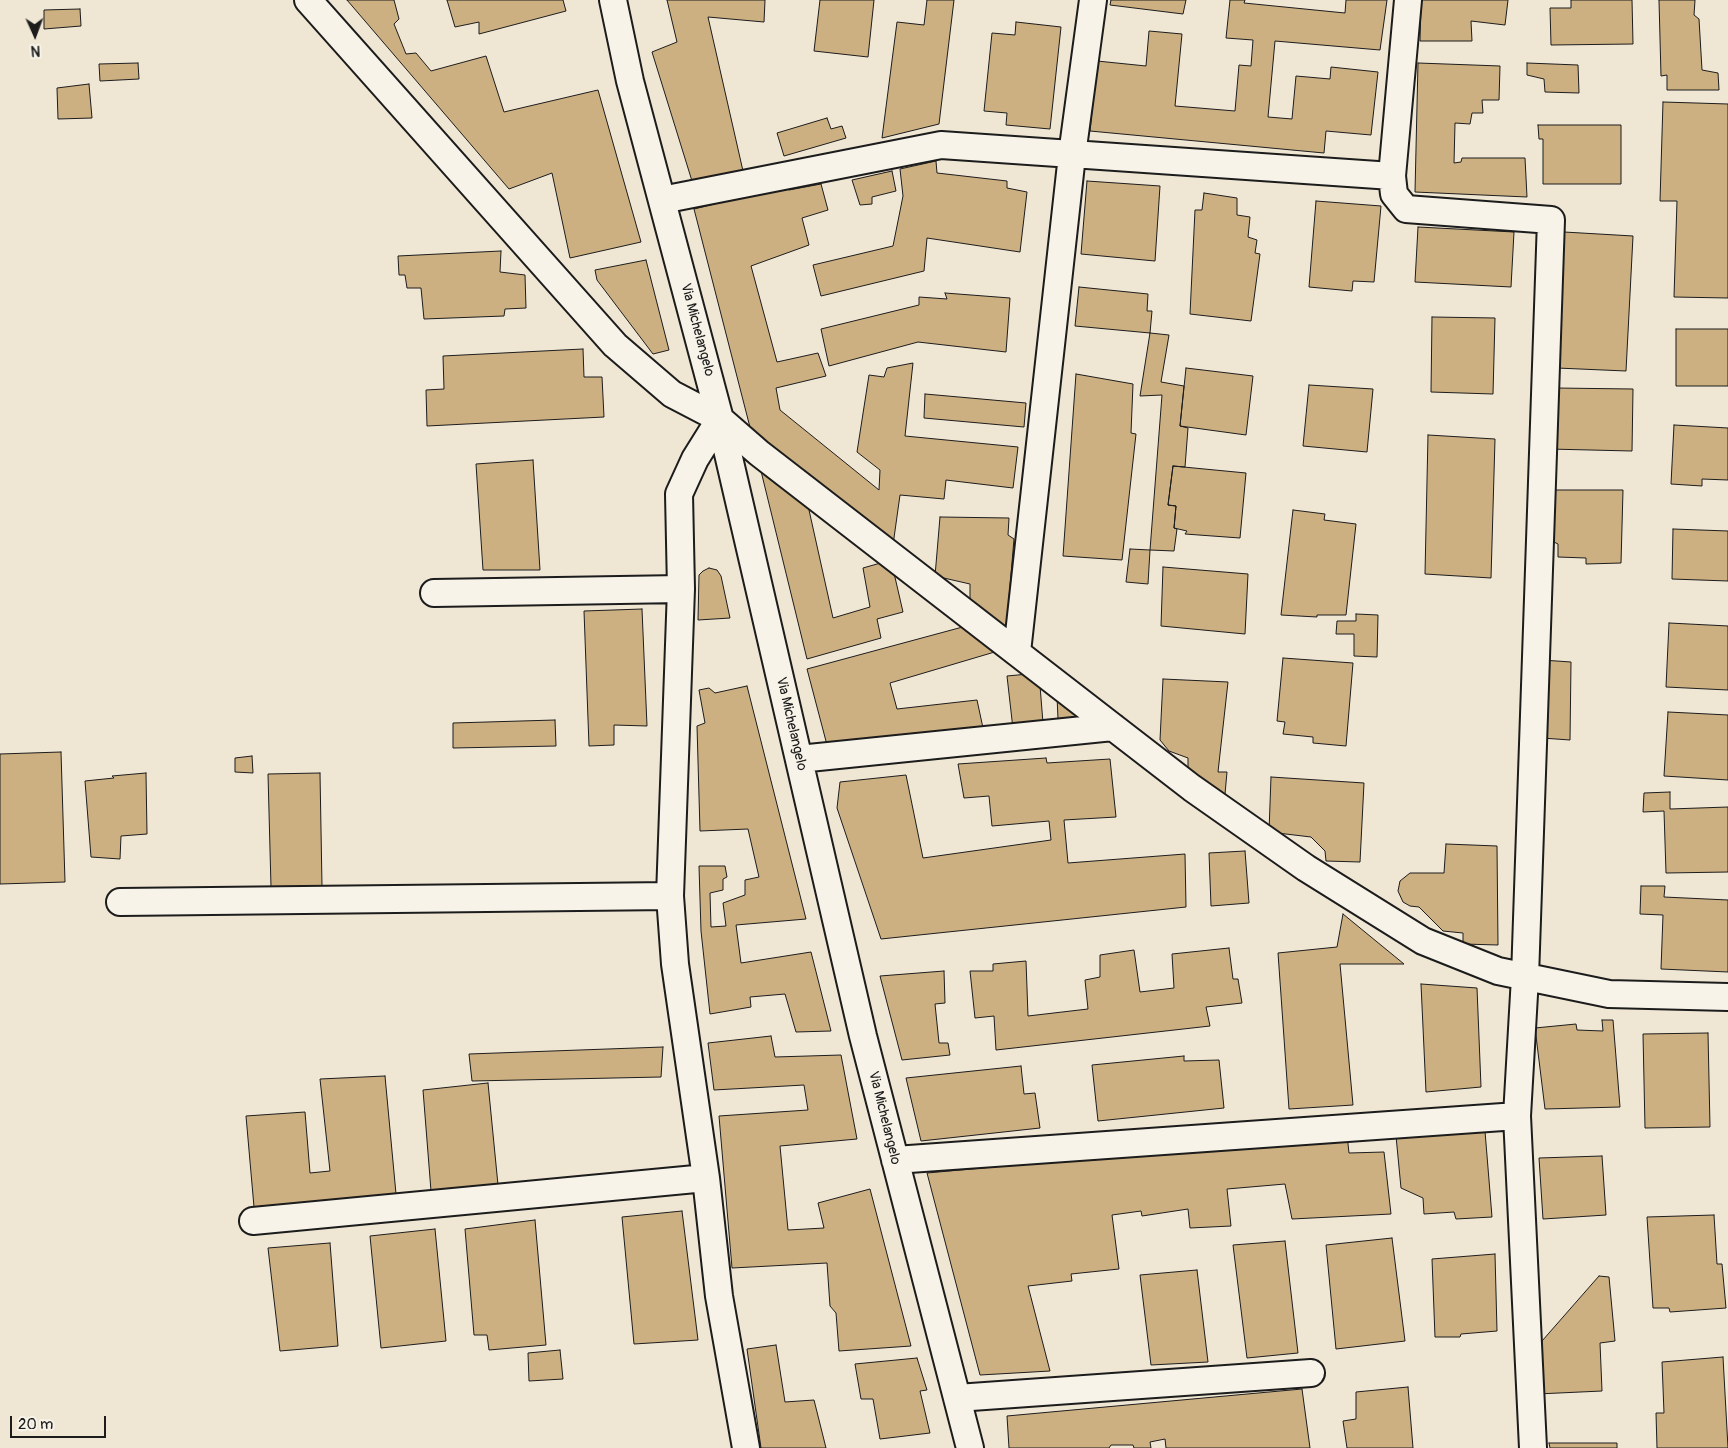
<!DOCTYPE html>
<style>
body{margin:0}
#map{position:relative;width:1728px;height:1448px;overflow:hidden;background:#efe6d4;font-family:Pangolin,sans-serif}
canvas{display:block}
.north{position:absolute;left:10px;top:10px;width:50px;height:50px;-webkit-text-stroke:4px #f7f3e8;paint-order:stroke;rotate:178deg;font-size:14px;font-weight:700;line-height:20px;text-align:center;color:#1c1c1c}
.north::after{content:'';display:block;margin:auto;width:18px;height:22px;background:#1c1c1c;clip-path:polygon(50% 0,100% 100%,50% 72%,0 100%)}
.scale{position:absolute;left:10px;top:1416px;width:96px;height:22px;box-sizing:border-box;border:2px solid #1c1c1c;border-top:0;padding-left:6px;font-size:15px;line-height:18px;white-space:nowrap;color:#1c1c1c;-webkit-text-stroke:4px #f7f3e8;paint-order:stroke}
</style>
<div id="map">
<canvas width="1728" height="1448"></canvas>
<div class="north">N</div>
<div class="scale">20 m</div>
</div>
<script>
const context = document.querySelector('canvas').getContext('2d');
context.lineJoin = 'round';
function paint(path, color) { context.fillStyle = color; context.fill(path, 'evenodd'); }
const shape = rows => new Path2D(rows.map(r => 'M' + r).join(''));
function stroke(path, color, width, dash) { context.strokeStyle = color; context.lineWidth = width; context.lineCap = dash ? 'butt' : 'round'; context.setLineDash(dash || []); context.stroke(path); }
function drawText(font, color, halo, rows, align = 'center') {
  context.font = font + ' Pangolin,sans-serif'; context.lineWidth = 4; context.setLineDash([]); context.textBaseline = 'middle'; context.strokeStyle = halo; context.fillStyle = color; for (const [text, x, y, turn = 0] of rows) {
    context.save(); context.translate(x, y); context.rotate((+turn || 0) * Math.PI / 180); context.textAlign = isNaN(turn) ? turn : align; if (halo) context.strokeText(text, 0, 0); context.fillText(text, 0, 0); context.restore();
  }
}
const building = shape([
 [347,0,394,0,399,19,394,24,406,54,416,53,431,71,486,56,504,112,598,90,641,242,570,258,552,173,509,189,347,0],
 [447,0,563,0,566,11,479,34,479,22,455,27,447,0],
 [667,0,765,0,764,22,708,17,743,171,692,181,652,52,677,42,667,0],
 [820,0,874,0,868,57,814,51,820,0],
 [927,0,954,0,939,124,882,138,897,22,924,25,927,0],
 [1111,0,1186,0,1183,14,1110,5,1111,0],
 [1230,0,1245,0,1244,3,1345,13,1346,0,1387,0,1380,50,1275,41,1268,117,1292,119,1296,76,1330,79,1331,67,1378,72,1371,135,1326,131,1324,153,1090,131,1097,61,1146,66,1149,31,1182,34,1175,106,1235,111,1239,65,1251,66,1253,40,1226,38,1230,0],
 [1421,0,1508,0,1505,25,1471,21,1472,41,1420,41,1421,0],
 [1571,0,1632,0,1633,44,1551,45,1550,8,1571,8,1571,0],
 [1659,0,1695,0,1694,15,1699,19,1702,70,1718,73,1719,90,1667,90,1667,75,1661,76,1659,0],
 [80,9,81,26,44,29,44,10,80,9],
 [1016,22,1061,27,1050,129,1006,125,1007,113,984,111,992,33,1015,35,1016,22],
 [138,63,139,79,100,81,99,64,138,63],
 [1418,63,1500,66,1499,100,1482,100,1483,113,1472,113,1470,124,1455,123,1454,163,1461,162,1462,158,1525,158,1527,197,1415,192,1418,63],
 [1527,63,1578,65,1579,93,1545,92,1544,79,1527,75,1527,63],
 [89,84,92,118,58,119,57,88,89,84],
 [1663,102,1728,104,1728,298,1674,297,1677,201,1660,201,1663,102],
 [827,118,831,129,842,126,846,138,784,156,777,133,827,118],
 [1538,125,1621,125,1621,184,1543,184,1543,139,1539,139,1538,125],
 [936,161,937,173,1007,181,1007,188,1027,192,1020,252,927,238,924,271,821,296,813,265,893,246,903,196,900,169,936,161],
 [892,171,896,191,872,197,872,204,860,205,852,180,892,171],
 [1087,181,1160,186,1155,261,1081,254,1087,181],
 [821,184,828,210,802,218,809,245,751,266,777,362,818,353,826,376,776,388,780,410,879,490,880,470,857,452,869,375,884,377,887,368,913,363,905,436,1018,447,1013,488,946,480,944,499,900,495,893,545,753,439,694,209,788,186,789,190,821,184],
 [1204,193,1237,198,1237,215,1250,217,1248,237,1257,240,1255,253,1260,254,1251,321,1190,314,1195,210,1202,210,1204,193],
 [1316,201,1381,206,1374,282,1353,281,1352,291,1309,287,1316,201],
 [1418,227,1514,232,1511,287,1415,282,1418,227],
 [1564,232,1633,236,1626,371,1557,368,1564,232],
 [501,251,500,272,525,275,526,308,505,309,504,316,424,319,421,288,407,288,405,275,399,275,398,256,501,251],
 [646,260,669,350,653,354,597,280,595,270,646,260],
 [1079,287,1148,294,1147,311,1152,311,1150,333,1075,326,1079,287],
 [945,293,1010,298,1006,352,918,342,829,366,821,329,919,305,919,297,947,299,945,293],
 [1432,317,1495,318,1493,394,1431,392,1432,317],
 [1676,329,1728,329,1728,386,1676,386,1676,329],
 [1150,333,1169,335,1161,382,1184,386,1180,426,1188,428,1185,467,1173,466,1168,505,1176,506,1174,528,1177,529,1174,551,1150,550,1162,395,1140,396,1150,333],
 [583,349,584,377,602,377,604,417,427,426,426,390,444,389,443,356,583,349],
 [1186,368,1253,376,1246,435,1180,426,1186,368],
 [1076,374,1133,384,1131,433,1136,434,1122,560,1063,556,1076,374],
 [1309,385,1373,389,1367,452,1303,446,1309,385],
 [1555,388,1633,389,1632,451,1549,449,1555,388],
 [925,394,1026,403,1024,427,924,418,925,394],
 [1674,425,1728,428,1728,480,1702,479,1702,486,1671,484,1674,425],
 [1428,435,1495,439,1491,578,1425,574,1428,435],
 [533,460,540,570,483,570,476,464,533,460],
 [1173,466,1246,473,1240,538,1185,534,1187,531,1174,528,1176,506,1168,505,1173,466],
 [760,467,805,492,833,618,870,607,863,568,891,560,903,612,877,619,881,638,807,659,760,467],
 [1554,490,1623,490,1621,563,1586,564,1586,558,1558,557,1558,544,1554,542,1554,490],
 [1293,510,1325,514,1324,520,1356,524,1346,615,1317,615,1317,617,1281,615,1293,510],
 [940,517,1009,518,1008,535,1014,539,1006,633,970,603,970,584,935,576,940,517],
 [1673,529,1728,531,1728,581,1672,579,1673,529],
 [1130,549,1150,550,1148,584,1126,582,1130,549],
 [1163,567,1248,574,1245,634,1161,626,1163,567],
 [709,568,717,570,721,576,730,618,698,620,699,575,703,571,709,568],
 [642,609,647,726,614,725,614,745,589,746,584,611,642,609],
 [1356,614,1378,615,1377,657,1354,656,1354,634,1336,634,1337,621,1356,621,1356,614],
 [1669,623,1728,626,1728,690,1666,687,1669,623],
 [970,625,998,651,890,683,897,709,977,700,983,728,827,745,807,669,970,625],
 [1283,658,1353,663,1346,746,1313,743,1313,737,1283,734,1285,722,1277,721,1283,658],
 [1542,660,1571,662,1570,740,1542,738,1542,660],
 [1039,673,1043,723,1013,729,1007,676,1039,673],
 [1163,679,1228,682,1218,772,1227,772,1225,794,1188,770,1188,758,1169,751,1160,740,1163,679],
 [747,686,806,919,736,925,741,963,811,952,831,1031,796,1032,785,994,750,997,751,1007,710,1014,701,931,699,866,725,866,727,877,723,879,723,890,710,893,711,927,726,926,723,903,745,895,745,880,759,877,748,829,700,831,697,726,705,723,699,690,709,688,715,693,747,686],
 [1057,696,1081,718,1058,719,1057,696],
 [1668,712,1728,715,1728,780,1664,776,1668,712],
 [555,720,556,746,453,748,453,723,555,720],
 [61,752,65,882,0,884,0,754,61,752],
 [252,756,253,773,235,772,235,758,252,756],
 [1046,758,1047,763,1110,759,1116,817,1064,820,1068,863,1185,854,1186,907,881,939,837,808,840,782,906,775,923,858,1051,840,1049,821,992,826,989,796,964,798,958,764,1046,758],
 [146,773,147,834,121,836,120,859,91,857,85,781,114,778,112,776,146,773],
 [320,773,322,886,271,887,268,774,320,773],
 [1271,777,1364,783,1360,862,1326,861,1325,851,1311,837,1269,832,1271,777],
 [1670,792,1670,809,1728,807,1728,872,1666,873,1664,811,1643,812,1644,793,1670,792],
 [1446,844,1497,846,1498,945,1463,944,1463,933,1443,931,1419,907,1410,906,1403,902,1398,891,1400,881,1410,873,1444,873,1446,844],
 [1245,851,1249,903,1211,906,1209,853,1245,851],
 [1641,886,1665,886,1664,897,1728,900,1728,972,1661,969,1663,915,1640,914,1641,886],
 [1343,914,1404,964,1340,964,1353,1105,1289,1109,1278,953,1337,947,1343,914],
 [1229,948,1233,979,1238,979,1242,1003,1206,1007,1210,1026,996,1050,994,1016,975,1018,970,971,993,971,993,964,1026,961,1028,1016,1088,1009,1085,980,1100,977,1100,955,1134,950,1140,992,1174,988,1172,954,1229,948],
 [944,971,945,1003,935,1004,939,1043,948,1043,950,1055,902,1060,880,976,944,971],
 [1421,984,1477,988,1481,1087,1426,1092,1421,984],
 [1602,1020,1613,1020,1620,1107,1545,1109,1535,1028,1576,1024,1577,1030,1603,1031,1602,1020],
 [1708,1033,1710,1127,1645,1128,1643,1034,1708,1033],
 [771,1036,775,1057,841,1055,857,1139,780,1146,788,1230,824,1228,818,1203,870,1189,911,1346,839,1351,836,1313,830,1306,827,1263,732,1268,719,1116,808,1110,804,1085,714,1090,708,1043,771,1036],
 [663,1047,661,1077,472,1081,469,1054,663,1047],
 [1184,1056,1184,1061,1219,1060,1224,1108,1098,1121,1092,1065,1184,1056],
 [1021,1066,1024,1094,1035,1093,1040,1128,921,1141,906,1078,1021,1066],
 [385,1076,396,1194,254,1207,246,1116,305,1112,310,1173,330,1171,320,1079,385,1076],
 [488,1083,498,1185,431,1191,423,1090,488,1083],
 [1485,1131,1492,1217,1456,1219,1454,1212,1424,1214,1423,1198,1401,1188,1396,1136,1485,1131],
 [1347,1135,1349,1153,1384,1152,1391,1214,1292,1219,1285,1184,1227,1189,1231,1226,1190,1228,1188,1209,1142,1216,1141,1211,1112,1215,1119,1269,1071,1274,1072,1281,1028,1286,1050,1371,980,1375,927,1173,1347,1135],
 [1602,1156,1606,1215,1543,1219,1539,1158,1602,1156],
 [682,1211,698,1340,634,1344,622,1217,682,1211],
 [1714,1215,1717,1264,1722,1264,1726,1308,1670,1312,1669,1308,1653,1308,1647,1217,1714,1215],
 [535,1220,546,1345,489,1350,487,1335,474,1335,465,1229,535,1220],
 [435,1229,446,1341,381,1348,370,1236,435,1229],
 [1392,1238,1405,1341,1336,1349,1326,1245,1392,1238],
 [1285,1241,1298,1353,1247,1358,1233,1245,1285,1241],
 [330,1243,338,1346,280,1351,268,1248,330,1243],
 [1495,1254,1497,1331,1461,1334,1460,1337,1435,1337,1432,1259,1495,1254],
 [1197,1270,1208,1362,1151,1365,1140,1275,1197,1270],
 [1599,1276,1609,1277,1615,1341,1600,1343,1602,1391,1537,1394,1535,1349,1599,1276],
 [776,1345,785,1402,814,1400,826,1448,761,1448,747,1349,776,1345],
 [560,1350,563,1379,529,1381,528,1353,560,1350],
 [1723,1357,1728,1448,1657,1448,1656,1413,1664,1413,1662,1362,1723,1357],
 [917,1358,927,1390,920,1391,930,1433,880,1439,873,1399,861,1399,855,1364,917,1358],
 [1408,1387,1413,1448,1347,1448,1343,1421,1356,1419,1356,1392,1408,1387],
 [1302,1389,1310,1448,1166,1448,1165,1439,1150,1442,1151,1448,1134,1448,1133,1445,1111,1445,1109,1448,1009,1448,1007,1416,1302,1389],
 [1549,1443,1617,1443,1617,1448,1550,1448,1549,1443]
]);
const street = shape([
 [308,0,615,345,672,394,720,419,759,453,1113,727,1192,788,1306,868,1423,941,1498,971,1609,994,1728,997],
 [613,0,630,81,720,419,863,1036,970,1448],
 [1408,0,1392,176,1394,194,1406,209,1551,220,1525,977,1517,1116,1533,1448],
 [662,200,941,145,1392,176],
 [720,419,695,459,679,494,681,589,670,896,675,964,706,1178,719,1296,746,1448],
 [434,593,681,589],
 [1017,652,1072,155,1093,0],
 [799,759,1113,727],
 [120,902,670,896],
 [895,1160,1517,1116],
 [253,1221,706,1178],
 [957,1398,1311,1373]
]);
const streetNames = [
 ["Via Michelangelo",697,330,75],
 ["Via Michelangelo",791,724,77],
 ["Via Michelangelo",884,1118,76]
];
paint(building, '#cdb082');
stroke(building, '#1c1c1c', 1);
stroke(street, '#1c1c1c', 30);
stroke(street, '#f7f3e8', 26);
drawText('14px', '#1c1c1c', '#f7f3e8', streetNames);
</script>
